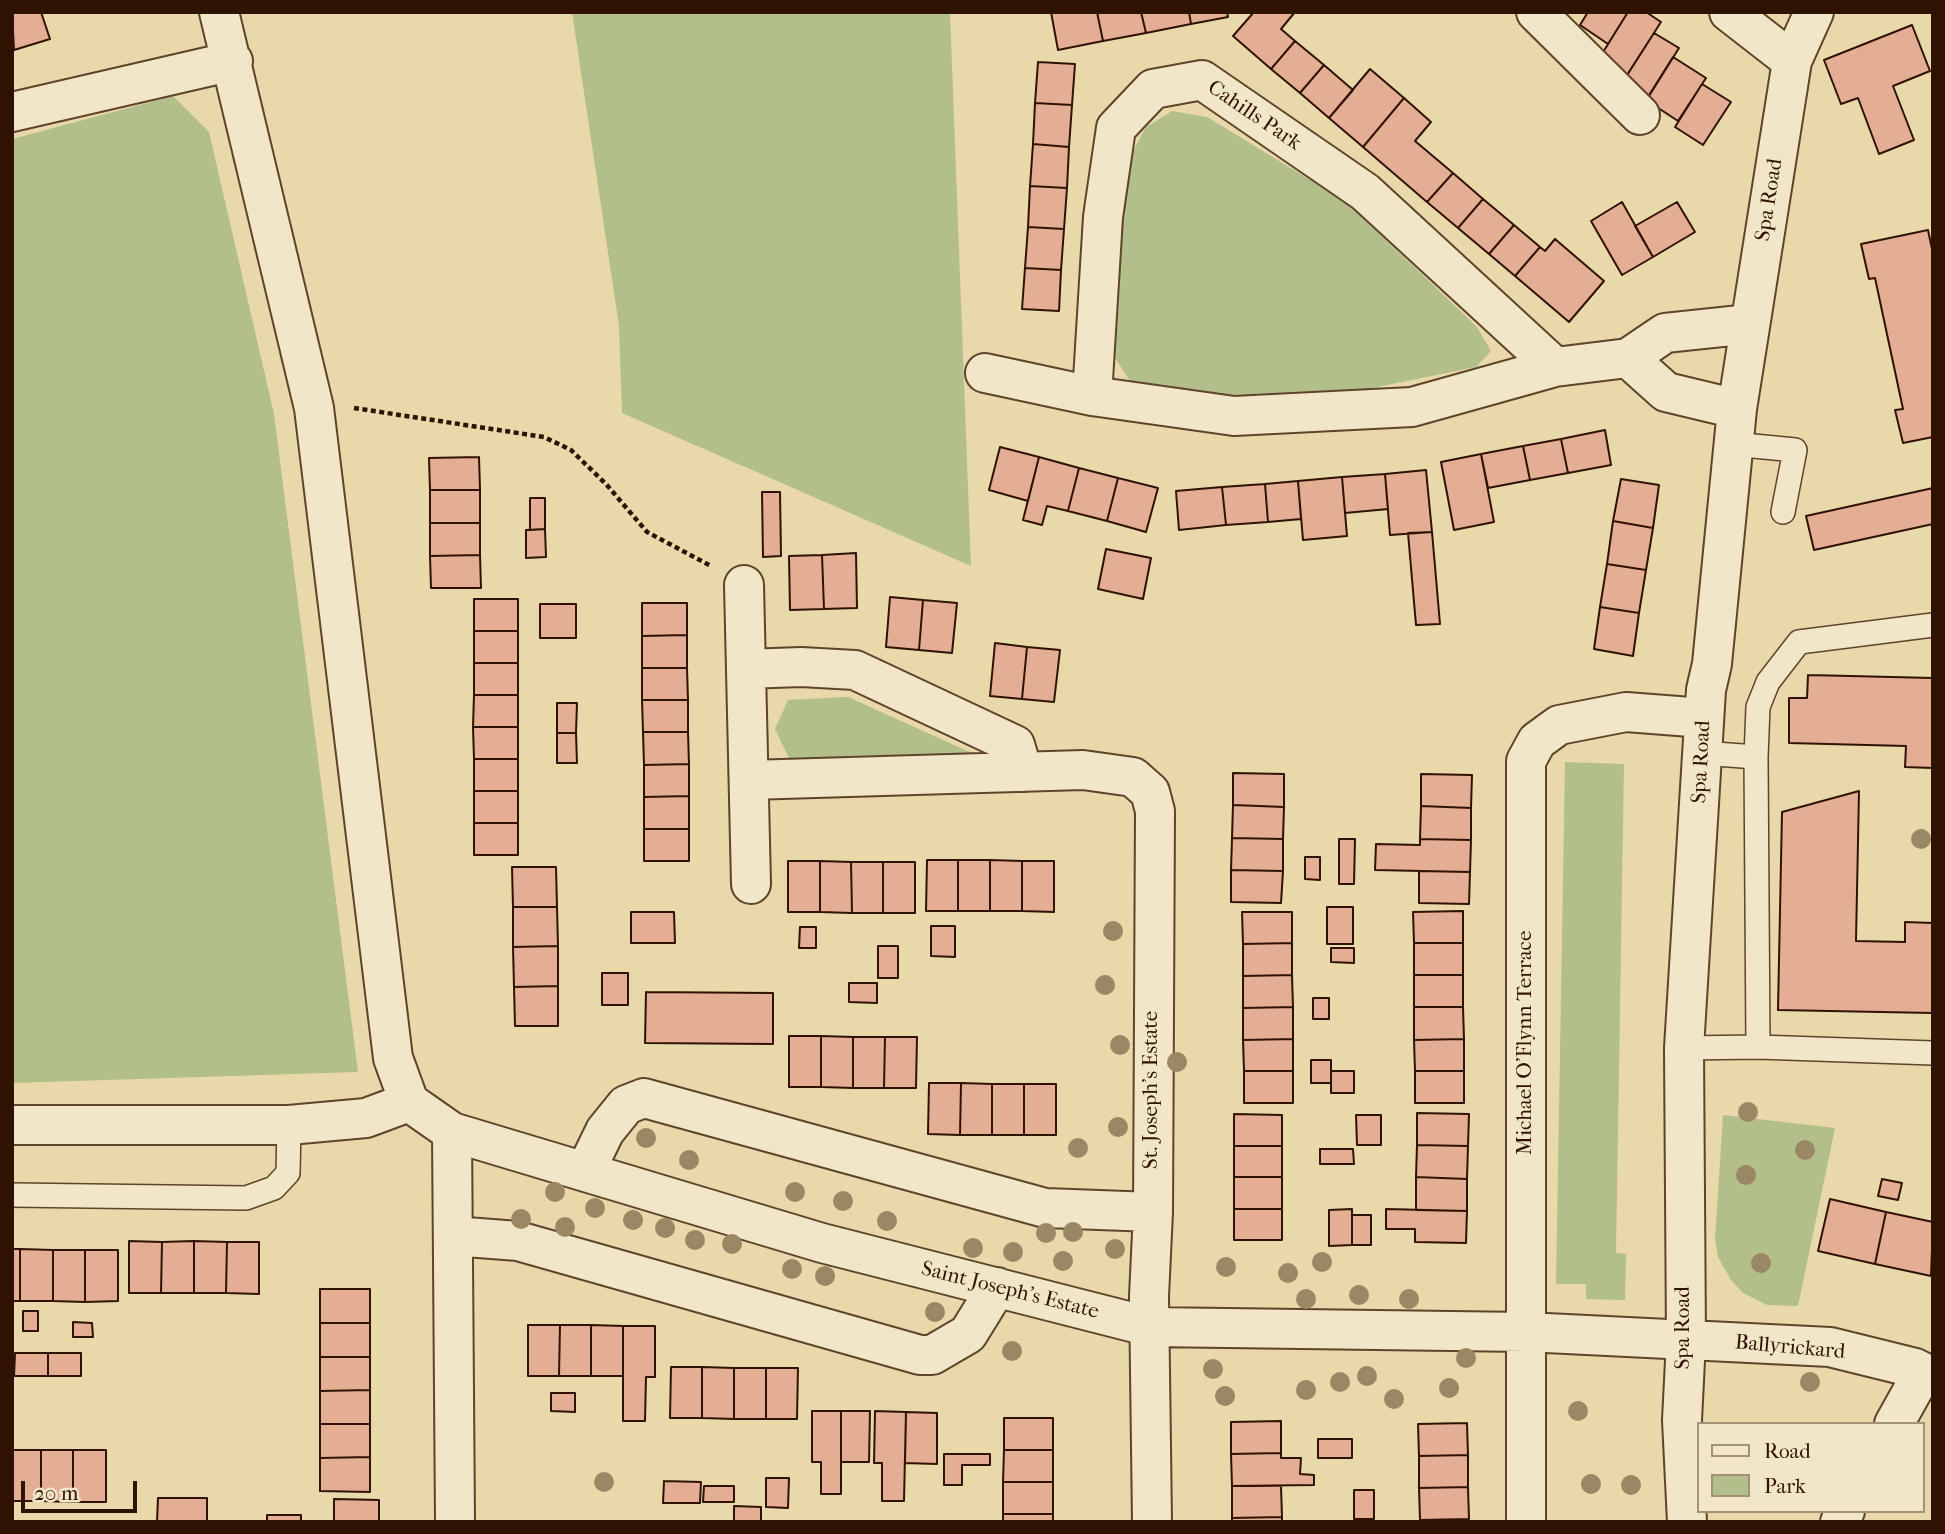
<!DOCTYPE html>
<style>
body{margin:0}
#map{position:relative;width:1945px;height:1534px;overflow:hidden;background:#e9d8a9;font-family:"IM FELL French Canon",serif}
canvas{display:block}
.frame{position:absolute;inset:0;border:14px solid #301201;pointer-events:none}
.legend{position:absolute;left:1697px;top:1422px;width:228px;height:91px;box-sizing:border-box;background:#f1e6c7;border:2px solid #a49178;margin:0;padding:9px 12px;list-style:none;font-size:21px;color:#301201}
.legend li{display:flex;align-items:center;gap:14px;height:35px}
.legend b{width:35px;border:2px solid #a49178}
.scale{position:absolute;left:21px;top:1481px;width:116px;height:32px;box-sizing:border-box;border:4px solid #301201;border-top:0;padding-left:9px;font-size:21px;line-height:24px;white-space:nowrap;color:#301201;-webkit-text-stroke:5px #f1e6c7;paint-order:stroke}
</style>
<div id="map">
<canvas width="1945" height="1534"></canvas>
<div class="frame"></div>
<ul class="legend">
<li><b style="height:9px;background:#f1e6c7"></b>Road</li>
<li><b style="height:19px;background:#b2bf8b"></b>Park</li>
</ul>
<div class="scale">20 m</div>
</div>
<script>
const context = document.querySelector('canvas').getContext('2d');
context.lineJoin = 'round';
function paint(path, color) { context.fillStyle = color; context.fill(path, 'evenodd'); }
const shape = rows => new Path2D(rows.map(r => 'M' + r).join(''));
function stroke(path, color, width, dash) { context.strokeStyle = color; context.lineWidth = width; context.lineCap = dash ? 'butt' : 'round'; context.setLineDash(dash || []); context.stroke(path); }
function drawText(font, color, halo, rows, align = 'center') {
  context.font = font + ' "IM FELL French Canon",serif'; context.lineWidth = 5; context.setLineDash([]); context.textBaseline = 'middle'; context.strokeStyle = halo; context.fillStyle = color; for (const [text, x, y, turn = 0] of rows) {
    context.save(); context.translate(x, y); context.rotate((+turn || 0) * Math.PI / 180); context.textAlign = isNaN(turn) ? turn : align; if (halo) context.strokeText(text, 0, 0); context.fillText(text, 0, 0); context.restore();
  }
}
const green = shape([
 [572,12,950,13,971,566,622,413,619,326],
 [173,96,209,132,274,414,358,1072,12,1083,12,139],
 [1172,111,1207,117,1345,201,1477,327,1491,351,1476,367,1363,390,1272,397,1171,391,1130,381,1115,358,1116,267,1129,160,1145,128],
 [848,697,974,754,965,764,789,758,775,729,788,700],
 [1565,762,1624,764,1616,1253,1626,1254,1625,1300,1586,1299,1586,1284,1556,1284],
 [1723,1115,1835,1128,1798,1306,1767,1305,1743,1293,1731,1280,1718,1257,1715,1239]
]);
const building = shape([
 [12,12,41,12,50,39,14,50,12,12],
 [1051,12,1097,12,1103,41,1058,50,1051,12],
 [1097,12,1141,12,1146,33,1103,41,1097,12],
 [1141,12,1189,12,1191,24,1146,33,1141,12],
 [1189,12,1227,12,1228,17,1191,24,1189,12],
 [1254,12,1295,12,1281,29,1295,41,1271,69,1233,36,1254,12],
 [1588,12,1628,12,1608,44,1580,25,1588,12],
 [1628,12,1646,12,1661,22,1627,75,1600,57,1628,12],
 [1912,25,1930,71,1893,86,1914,140,1879,154,1858,98,1841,104,1824,60,1912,25],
 [1654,33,1679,48,1649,96,1624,80,1654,33],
 [1295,41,1324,65,1300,93,1271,69,1295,41],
 [1673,57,1706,78,1678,121,1646,100,1673,57],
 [1038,62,1075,64,1072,105,1035,103,1038,62],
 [1324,65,1353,90,1329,118,1300,93,1324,65],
 [1370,69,1404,98,1363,147,1329,118,1370,69],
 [1702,84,1731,102,1703,145,1675,127,1702,84],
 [1404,98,1431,122,1415,141,1453,173,1427,202,1363,147,1404,98],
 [1035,103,1072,105,1069,147,1033,144,1035,103],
 [1033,144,1069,147,1067,188,1030,186,1033,144],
 [1453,173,1483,199,1458,228,1427,202,1453,173],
 [1030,186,1067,188,1064,229,1028,227,1030,186],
 [1483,199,1514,225,1489,254,1458,228,1483,199],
 [1622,202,1653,257,1622,275,1591,221,1622,202],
 [1677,202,1695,232,1653,257,1635,226,1677,202],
 [1514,225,1540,247,1515,276,1489,254,1514,225],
 [1028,227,1064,229,1061,270,1025,268,1028,227],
 [1928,230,1933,254,1933,437,1903,443,1895,410,1903,409,1875,278,1869,279,1861,244,1928,230],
 [1555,239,1604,281,1569,322,1515,276,1540,247,1545,251,1555,239],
 [1025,268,1061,270,1059,311,1022,309,1025,268],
 [1605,430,1611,465,1568,473,1561,439,1605,430],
 [1561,439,1568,473,1530,480,1523,446,1561,439],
 [1523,446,1530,480,1488,488,1481,454,1523,446],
 [1000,447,1039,457,1028,501,989,490,1000,447],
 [1481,454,1494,522,1454,530,1441,462,1481,454],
 [479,457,480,490,430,490,429,458,479,457],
 [1039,457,1079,468,1068,511,1047,506,1042,525,1023,520,1039,457],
 [1079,468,1118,478,1107,521,1068,511,1079,468],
 [1426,470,1432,532,1390,535,1385,474,1426,470],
 [1385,474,1388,509,1345,513,1342,477,1385,474],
 [1342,477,1347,536,1303,540,1298,481,1342,477],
 [1118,478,1158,488,1146,532,1107,521,1118,478],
 [1621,479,1659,485,1653,528,1613,521,1621,479],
 [1298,481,1301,519,1268,522,1265,484,1298,481],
 [1265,484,1268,522,1226,525,1222,487,1265,484],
 [1222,487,1226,525,1179,530,1176,491,1222,487],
 [1933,488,1933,524,1814,550,1806,516,1933,488],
 [430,490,480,490,480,523,430,523,430,490],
 [762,492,780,492,781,556,763,557,762,492],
 [530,498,545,498,545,529,530,530,530,498],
 [1613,521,1653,528,1646,570,1607,564,1613,521],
 [430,523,480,523,480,555,430,556,430,523],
 [545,529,546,557,526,558,526,530,545,529],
 [1432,532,1440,624,1416,625,1408,533,1432,532],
 [1106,549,1151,558,1143,599,1098,589,1106,549],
 [856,553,857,608,824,609,822,555,856,553],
 [480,555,481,588,431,588,430,556,480,555],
 [822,555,824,609,790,610,789,556,822,555],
 [1607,564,1646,570,1639,613,1600,607,1607,564],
 [890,597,923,600,919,650,886,647,890,597],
 [474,599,518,599,518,631,474,631,474,599],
 [923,600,957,603,952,653,919,650,923,600],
 [642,603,687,603,687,635,642,636,642,603],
 [540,604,576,604,576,638,540,638,540,604],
 [1600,607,1639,613,1633,656,1594,649,1600,607],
 [474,631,518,631,518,663,474,663,474,631],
 [687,635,687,668,642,668,642,636,687,635],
 [995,643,1027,647,1022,699,990,696,995,643],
 [1027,647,1060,650,1054,702,1022,699,1027,647],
 [474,663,518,663,518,695,474,695,474,663],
 [642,668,687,668,688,700,642,700,642,668],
 [1808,675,1933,678,1933,768,1905,767,1906,746,1789,743,1789,698,1807,698,1808,675],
 [474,695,518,695,518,727,473,727,474,695],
 [642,700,688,700,688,732,643,732,642,700],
 [557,703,577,703,576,733,557,733,557,703],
 [473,727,518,727,518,759,474,759,473,727],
 [643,732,688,732,689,764,644,765,643,732],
 [557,733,576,733,577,763,557,763,557,733],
 [474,759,518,759,518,791,474,791,474,759],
 [689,764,689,796,644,797,644,765,689,764],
 [1233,773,1284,774,1284,807,1233,805,1233,773],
 [1421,774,1472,775,1471,808,1421,806,1421,774],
 [474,791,518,791,518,823,474,823,474,791],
 [1859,791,1856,941,1905,942,1905,922,1933,923,1933,1013,1778,1010,1782,812,1859,791],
 [689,796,689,829,644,829,644,797,689,796],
 [1233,805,1284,807,1283,839,1232,838,1233,805],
 [1421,806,1471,808,1471,840,1420,839,1421,806],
 [474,823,518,823,518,855,474,855,474,823],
 [644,829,689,829,689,861,644,861,644,829],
 [1232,838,1283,839,1283,871,1231,870,1232,838],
 [1339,839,1355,839,1354,884,1339,884,1339,839],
 [1420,839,1471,840,1470,872,1375,870,1376,844,1420,845,1420,839],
 [1305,857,1320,857,1320,880,1305,879,1305,857],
 [927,860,958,860,958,911,926,911,927,860],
 [958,860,990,860,990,911,958,911,958,860],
 [990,860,1022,861,1022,911,990,911,990,860],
 [788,861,820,861,820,912,788,912,788,861],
 [820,861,851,862,852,913,820,912,820,861],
 [1022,861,1054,861,1054,912,1022,911,1022,861],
 [851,862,883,862,883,913,852,913,851,862],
 [883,862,915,862,915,913,883,913,883,862],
 [512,867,556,867,557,907,513,907,512,867],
 [1231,870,1283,871,1281,903,1231,902,1231,870],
 [1419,871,1470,872,1469,904,1419,903,1419,871],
 [513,907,557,907,558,946,513,947,513,907],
 [1327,907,1353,907,1353,944,1327,944,1327,907],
 [1463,911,1463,943,1414,943,1413,912,1463,911],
 [631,912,674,912,675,943,631,943,631,912],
 [1242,912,1292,912,1292,943,1243,944,1242,912],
 [931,926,955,926,955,957,931,956,931,926],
 [800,927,816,927,816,948,799,948,800,927],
 [1292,943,1292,975,1243,976,1243,944,1292,943],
 [1414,943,1463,943,1463,975,1414,975,1414,943],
 [558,946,558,986,514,987,513,947,558,946],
 [878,946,898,946,898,978,878,978,878,946],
 [1331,948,1354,948,1354,963,1331,962,1331,948],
 [602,973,628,973,628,1005,602,1005,602,973],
 [1292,975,1293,1007,1243,1008,1243,976,1292,975],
 [1414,975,1463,975,1463,1007,1414,1007,1414,975],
 [849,983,877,983,877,1003,849,1002,849,983],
 [558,986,558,1026,515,1026,514,987,558,986],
 [646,992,773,993,773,1044,645,1043,646,992],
 [1313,998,1329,998,1329,1019,1313,1019,1313,998],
 [1293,1007,1293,1039,1243,1040,1243,1008,1293,1007],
 [1414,1007,1463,1007,1464,1039,1414,1040,1414,1007],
 [789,1036,821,1036,821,1087,789,1087,789,1036],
 [821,1036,853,1037,853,1088,821,1087,821,1036],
 [853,1037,885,1037,884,1088,853,1088,853,1037],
 [885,1037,917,1037,916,1088,884,1088,885,1037],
 [1293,1039,1293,1071,1244,1071,1243,1040,1293,1039],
 [1464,1039,1464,1071,1415,1071,1414,1040,1464,1039],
 [1311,1060,1331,1060,1331,1083,1311,1083,1311,1060],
 [1244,1071,1293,1071,1293,1103,1244,1103,1244,1071],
 [1331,1071,1354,1071,1354,1093,1331,1093,1331,1071],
 [1415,1071,1464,1071,1464,1103,1415,1103,1415,1071],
 [929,1083,961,1083,960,1135,928,1134,929,1083],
 [961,1083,992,1084,992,1135,960,1135,961,1083],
 [992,1084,1024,1084,1024,1135,992,1135,992,1084],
 [1024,1084,1056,1084,1056,1135,1024,1135,1024,1084],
 [1417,1113,1469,1114,1468,1146,1417,1145,1417,1113],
 [1234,1114,1282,1115,1282,1146,1234,1146,1234,1114],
 [1356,1115,1381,1115,1381,1145,1357,1145,1356,1115],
 [1417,1145,1468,1146,1467,1179,1416,1177,1417,1145],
 [1234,1146,1282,1146,1282,1177,1234,1177,1234,1146],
 [1320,1149,1353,1149,1354,1164,1320,1164,1320,1149],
 [1234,1177,1282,1177,1282,1209,1234,1209,1234,1177],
 [1416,1177,1467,1179,1467,1211,1416,1210,1416,1177],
 [1882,1179,1902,1183,1898,1200,1878,1196,1882,1179],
 [1830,1199,1886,1212,1875,1264,1818,1251,1830,1199],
 [1234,1209,1282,1209,1282,1240,1234,1240,1234,1209],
 [1352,1209,1352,1245,1329,1246,1329,1210,1352,1209],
 [1386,1209,1467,1211,1466,1243,1415,1242,1415,1229,1386,1229,1386,1209],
 [1886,1212,1933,1222,1931,1276,1875,1264,1886,1212],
 [1352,1215,1371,1215,1371,1245,1352,1245,1352,1215],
 [129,1241,162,1242,161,1293,129,1293,129,1241],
 [194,1241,227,1242,226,1293,194,1293,194,1241],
 [194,1241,194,1293,161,1293,162,1242,194,1241],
 [227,1242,259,1242,259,1294,226,1293,227,1242],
 [12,1249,20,1249,20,1301,12,1301,12,1249],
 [20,1249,53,1250,53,1301,20,1301,20,1249],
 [53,1250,85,1250,85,1302,53,1301,53,1250],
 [85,1250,118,1250,118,1301,85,1302,85,1250],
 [320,1289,370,1289,370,1323,320,1323,320,1289],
 [23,1311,38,1311,38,1331,23,1331,23,1311],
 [73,1322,92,1323,93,1337,73,1337,73,1322],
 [320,1323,370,1323,370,1357,320,1357,320,1323],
 [528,1325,560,1325,559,1376,528,1376,528,1325],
 [560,1325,591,1325,591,1376,559,1376,560,1325],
 [591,1325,623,1326,623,1376,591,1376,591,1325],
 [623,1326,655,1326,655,1377,646,1377,645,1421,623,1421,623,1326],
 [15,1353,48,1353,48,1376,14,1376,15,1353],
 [48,1353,81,1353,81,1376,48,1376,48,1353],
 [320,1357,370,1357,370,1390,320,1391,320,1357],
 [671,1367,702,1367,702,1418,670,1418,671,1367],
 [702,1367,734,1368,734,1419,702,1418,702,1367],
 [734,1368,766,1368,766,1419,734,1419,734,1368],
 [766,1368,798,1368,797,1419,766,1419,766,1368],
 [370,1390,370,1424,320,1424,320,1391,370,1390],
 [551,1393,575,1393,575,1412,551,1411,551,1393],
 [812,1411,841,1411,841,1494,821,1494,821,1462,812,1462,812,1411],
 [841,1411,870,1411,869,1462,841,1462,841,1411],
 [875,1411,906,1412,904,1501,882,1501,882,1463,874,1463,875,1411],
 [906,1412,937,1413,937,1464,905,1463,906,1412],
 [1004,1418,1053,1418,1053,1450,1004,1450,1004,1418],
 [1281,1421,1281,1453,1231,1454,1231,1422,1281,1421],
 [1467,1423,1468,1455,1419,1456,1418,1424,1467,1423],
 [320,1424,370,1424,370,1457,320,1458,320,1424],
 [1318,1439,1352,1439,1352,1458,1318,1458,1318,1439],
 [12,1450,41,1450,41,1501,12,1501,12,1450],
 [41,1450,73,1450,73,1502,41,1501,41,1450],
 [73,1450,106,1450,106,1502,73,1502,73,1450],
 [1004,1450,1053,1450,1053,1482,1003,1482,1004,1450],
 [1281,1453,1281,1458,1301,1458,1300,1474,1314,1475,1314,1485,1232,1486,1231,1454,1281,1453],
 [944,1454,990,1454,990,1465,962,1465,962,1485,944,1485,944,1454],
 [1468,1455,1468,1487,1419,1488,1419,1456,1468,1455],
 [370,1457,370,1492,320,1491,320,1458,370,1457],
 [766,1478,789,1478,788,1508,766,1507,766,1478],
 [664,1481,701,1482,700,1503,663,1503,664,1481],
 [1003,1482,1053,1482,1053,1514,1003,1514,1003,1482],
 [704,1486,734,1486,734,1502,703,1502,704,1486],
 [1232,1486,1281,1486,1282,1517,1232,1518,1232,1486],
 [1468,1487,1469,1519,1420,1520,1419,1488,1468,1487],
 [1354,1490,1374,1490,1374,1519,1354,1519,1354,1490],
 [158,1498,207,1498,207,1522,157,1522,158,1498],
 [334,1499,379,1500,379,1522,334,1522,334,1499],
 [734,1506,761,1507,761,1522,734,1521,734,1506],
 [1003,1514,1053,1514,1053,1522,1003,1522,1003,1514],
 [267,1515,301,1515,301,1522,267,1522,267,1515],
 [1282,1517,1282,1522,1232,1522,1232,1518,1282,1517]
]);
const path = shape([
 [354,408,544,437,571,450,606,484,647,532,711,566]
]);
const service = shape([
 [1733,444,1795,450,1783,512],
 [1702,753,1756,757,1758,707,1768,682,1799,642,1933,625],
 [1756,757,1758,1047],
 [1684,1048,1758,1047,1933,1053],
 [12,1195,246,1198,274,1188,288,1173,289,1125]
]);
const minor = shape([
 [219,12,314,408,393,1058,409,1102,452,1132,822,1243,1151,1327,1526,1332,1830,1347,1915,1368,1933,1377],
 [1536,12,1640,115],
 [1729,12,1792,61],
 [12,112,233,61],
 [1628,358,1666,392,1737,409],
 [985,373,1092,396,1234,416,1412,407,1555,367],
 [1092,396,1103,217,1116,128,1153,89,1202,80,1365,192,1555,367,1628,358,1665,333,1750,324],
 [744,585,751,884],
 [746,669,801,667,855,670,1015,745,1023,772],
 [749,780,1083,770,1133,777,1150,792,1155,811,1153,1212,1149,1296,1152,1522],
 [12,1125,289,1125,366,1118,409,1102],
 [452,1132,455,1522],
 [585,1172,605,1131,626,1105,644,1098,1045,1208,1153,1212],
 [453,1236,518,1241,920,1355,932,1355,968,1334,997,1287],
 [1894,1424,1923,1372],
 [1526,1522,1526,761,1537,741,1559,725,1626,712,1704,718],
 [1687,1522,1682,1420,1686,1341,1684,1048,1706,690,1712,664,1737,409,1792,61,1814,12],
 [1840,1522,1845,1511]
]);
const trees = [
 [1921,839],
 [1113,931],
 [1105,985],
 [1120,1045],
 [1177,1062],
 [1748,1112],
 [1118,1127],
 [646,1138],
 [1078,1148],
 [1805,1150],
 [689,1160],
 [1746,1175],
 [555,1192],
 [795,1192],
 [843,1201],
 [595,1208],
 [521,1219],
 [633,1220],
 [887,1221],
 [565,1227],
 [665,1228],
 [1073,1232],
 [1046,1233],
 [695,1240],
 [732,1244],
 [973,1248],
 [1115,1249],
 [1013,1252],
 [1063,1261],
 [1322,1262],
 [1761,1263],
 [1226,1267],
 [792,1269],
 [1288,1273],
 [825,1276],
 [1359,1295],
 [1306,1299],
 [1409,1299],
 [935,1312],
 [1012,1351],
 [1466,1358],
 [1213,1369],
 [1367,1376],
 [1340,1382],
 [1810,1382],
 [1449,1388],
 [1306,1390],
 [1225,1396],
 [1394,1399],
 [1578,1411],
 [604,1482],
 [1591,1484],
 [1631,1485]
];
const streetNames = [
 ["Cahills Park",1254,116,34],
 ["Spa Road",1770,200,-81],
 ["Spa Road",1702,762,-87],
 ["Michael O'Flynn Terrace",1526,1043,-90],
 ["St. Joseph's Estate",1152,1090,-90],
 ["Saint Joseph's Estate",1010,1291,14],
 ["Spa Road",1684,1328,-90],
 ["Ballyrickard",1790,1348,5]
];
paint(green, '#b2bf8b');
paint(building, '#e3ae93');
stroke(building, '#301201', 2);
stroke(service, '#5e442b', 26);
stroke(minor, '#5e442b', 42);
stroke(path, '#301201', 4.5, [5, 3.5]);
stroke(service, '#f1e6c7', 23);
stroke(minor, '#f1e6c7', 38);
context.fillStyle = '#998863';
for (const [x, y] of trees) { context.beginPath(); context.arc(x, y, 10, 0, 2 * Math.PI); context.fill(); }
drawText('21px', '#301201', '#f1e6c7', streetNames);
</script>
